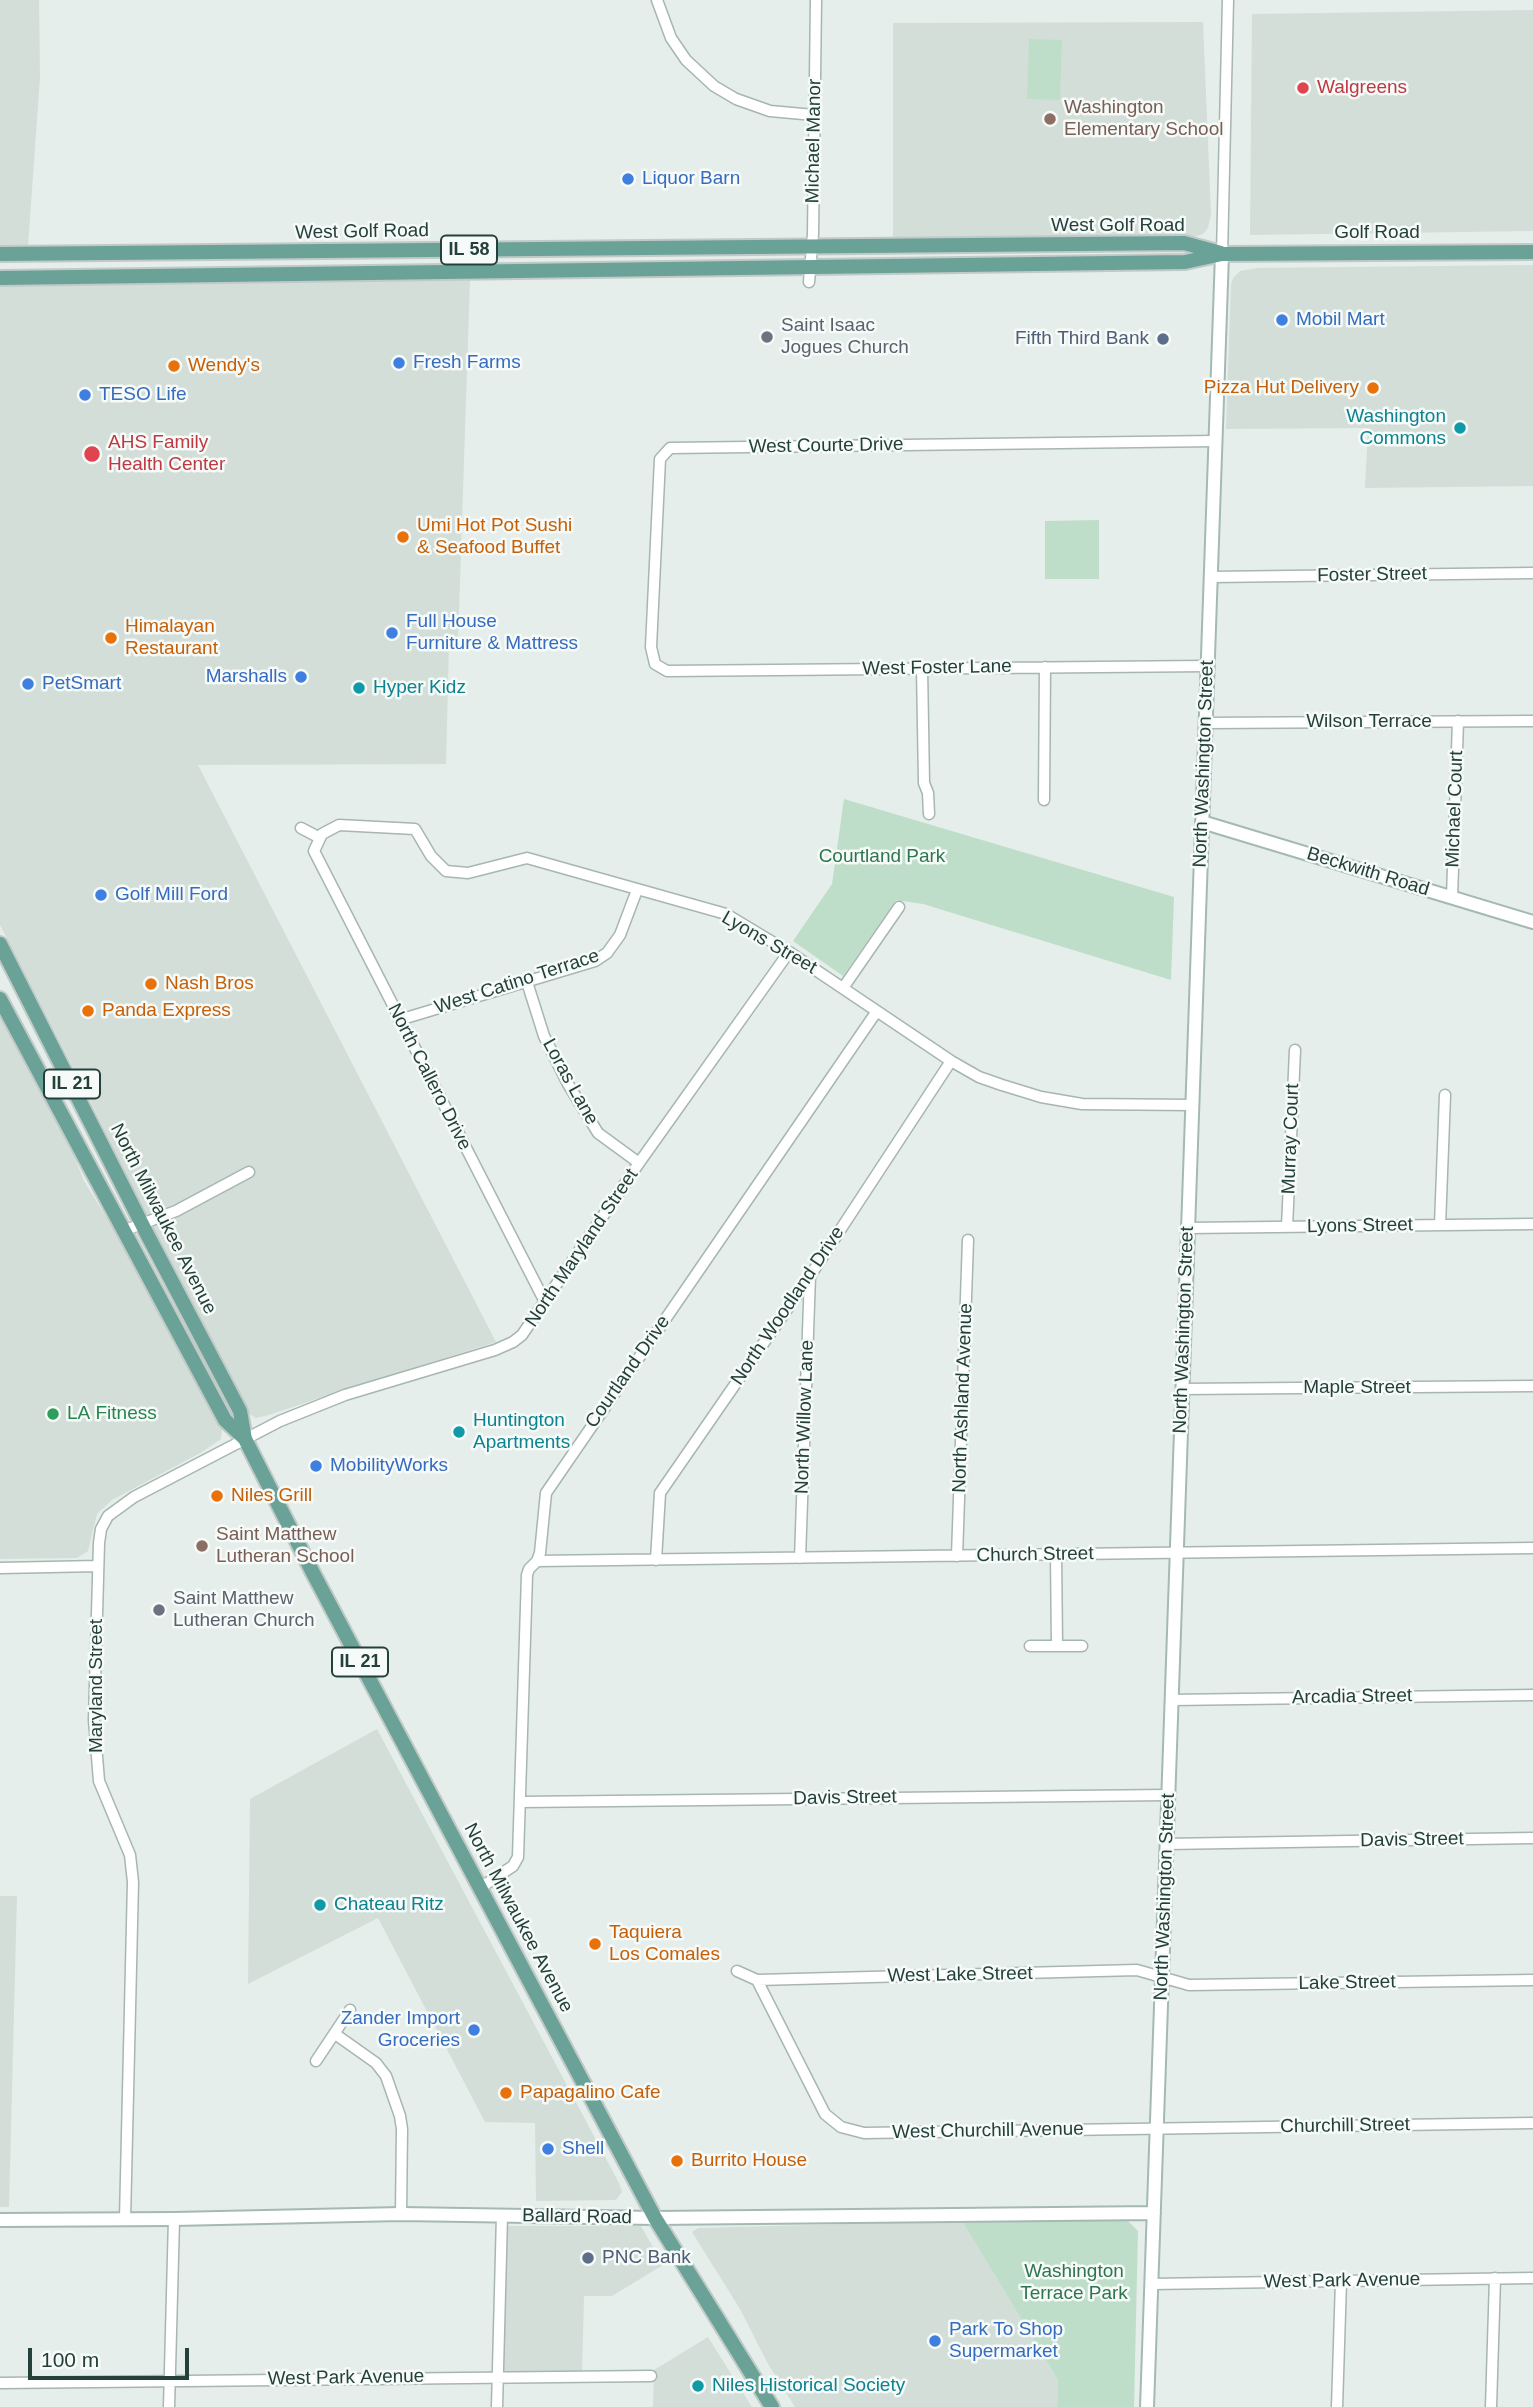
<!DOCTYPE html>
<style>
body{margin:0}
#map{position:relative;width:1533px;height:2407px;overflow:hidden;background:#e5eeea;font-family:Arial,sans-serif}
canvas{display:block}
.scale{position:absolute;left:28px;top:2348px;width:161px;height:32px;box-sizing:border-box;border:4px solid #24403a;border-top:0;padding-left:9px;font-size:21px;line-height:24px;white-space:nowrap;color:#24403a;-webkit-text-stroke:5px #f6faf8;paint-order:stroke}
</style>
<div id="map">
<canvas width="1533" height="2407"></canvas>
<div class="scale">100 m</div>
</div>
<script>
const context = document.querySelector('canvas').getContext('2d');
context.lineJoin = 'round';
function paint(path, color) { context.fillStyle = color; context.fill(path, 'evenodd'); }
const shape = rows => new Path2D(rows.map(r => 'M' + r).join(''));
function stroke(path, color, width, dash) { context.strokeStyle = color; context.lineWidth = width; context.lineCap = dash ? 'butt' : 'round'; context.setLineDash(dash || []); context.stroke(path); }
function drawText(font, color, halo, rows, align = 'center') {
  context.font = font + ' Arial,sans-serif'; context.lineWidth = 5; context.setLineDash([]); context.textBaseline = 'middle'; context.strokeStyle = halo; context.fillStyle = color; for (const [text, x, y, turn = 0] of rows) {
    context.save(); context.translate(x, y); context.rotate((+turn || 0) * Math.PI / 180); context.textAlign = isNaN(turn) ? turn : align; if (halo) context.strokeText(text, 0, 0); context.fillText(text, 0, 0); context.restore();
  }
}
const built = shape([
 [0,0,39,0,40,77,28,246,0,247],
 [1533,10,1533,231,1250,235,1252,14],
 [1203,22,1211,214,1208,228,1203,234,1194,237,893,241,893,23],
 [1533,265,1533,486,1365,488,1368,430,1366,428,1226,429,1231,284,1233,278,1240,271,1257,268],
 [470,280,458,642,449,644,446,764,198,765,496,1342,343,1390,269,1415,256,1418,246,1412,178,1281,89,1098,0,925,0,286],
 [0,1016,62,1127,84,1181,129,1254,222,1429,221,1439,202,1452,112,1500,97,1514,88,1551,77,1558,0,1559],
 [377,1729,619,2183,622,2192,616,2200,536,2201,535,2123,485,2122,378,1918,248,1984,250,1799],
 [0,1896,17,1896,9,2207,0,2207],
 [962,2221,1058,2380,1057,2407,795,2407,768,2364,740,2309,692,2232,698,2228],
 [499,2226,641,2226,663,2265,612,2296,584,2296,582,2374,495,2374],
 [708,2337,752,2407,653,2407,654,2370]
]);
const green = shape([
 [1029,39,1062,40,1060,100,1027,99],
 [1099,520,1099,579,1045,579,1045,521],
 [844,799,1174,897,1171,980,923,904,896,900,843,976,793,941,832,884],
 [1126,2219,1138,2231,1134,2407,1057,2407,1058,2380,962,2221]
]);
const street = shape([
 [657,0,671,38,686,60,714,86,736,99,770,111,814,115],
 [1222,254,1228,0],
 [809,282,813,234,816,0],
 [1210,577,1533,573],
 [1207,666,667,671,655,664,651,647,660,459,670,448,1215,441],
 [922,668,924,783,928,793,929,814],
 [1205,723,1533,721],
 [1044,800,1045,667],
 [301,828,320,838],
 [1452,897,1458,721],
 [527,982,544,1036,568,1084,598,1133,639,1163],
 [843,988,899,907],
 [399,1020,595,961,607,953,620,935,637,890],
 [1440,1225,1445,1095],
 [1287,1227,1295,1050],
 [1187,1228,1533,1224],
 [123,1231,176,1211,249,1172],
 [545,1302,314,851,322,834,339,825,415,829,431,856,446,871,468,873,527,858,726,914,789,952,951,1061,979,1077,1002,1085,1041,1097,1082,1104,1192,1105],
 [1182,1389,1533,1386],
 [1056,1555,1057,1646],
 [957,1556,968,1240],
 [800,1558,810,1276],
 [656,1560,660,1493,810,1276,951,1061],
 [537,1561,1533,1548],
 [0,1568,98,1566],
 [1030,1646,1082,1646],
 [1171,1700,1533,1695],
 [521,1802,1168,1795],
 [1166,1844,1533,1838],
 [480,1888,513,1866,518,1857,527,1575,529,1569,537,1561,540,1553,546,1493,877,1011],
 [737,1971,757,1980,1137,1970,1189,1985,1533,1980],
 [757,1980,825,2114,841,2127,864,2133,1533,2123],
 [335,2034,376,2063,386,2076,400,2116,402,2129,401,2214],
 [316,2061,350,2010],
 [125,2219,133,1882,130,1855,99,1781,94,1720,99,1543,101,1529,108,1516,134,1497,280,1421,345,1395,495,1350,513,1342,522,1335,639,1163,789,952],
 [1151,2284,1533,2278],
 [0,2383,651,2376],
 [169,2407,174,2219],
 [497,2407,502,2215],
 [1337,2407,1341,2281],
 [1491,2407,1495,2278]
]);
const secondary = shape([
 [1202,822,1533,922],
 [0,2220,174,2219,401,2214,655,2218,1154,2213],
 [1147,2407,1222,254]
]);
const primary = shape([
 [0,254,1184,243,1221,253],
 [0,278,1185,262,1222,254,1533,252],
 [0,944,148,1236,240,1411,245,1439,313,1573,655,2218,772,2407],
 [0,999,225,1420,245,1439]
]);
const markers = [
 [1303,88,7,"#e0444e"],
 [1050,119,7,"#8d6e63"],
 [628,179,7,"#3f7fe0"],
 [1282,320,7,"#3f7fe0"],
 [767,337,7,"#6b7280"],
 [1163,339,7,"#5c6f8a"],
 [399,363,7,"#3f7fe0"],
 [174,366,7,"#e8710a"],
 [1373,388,7,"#e8710a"],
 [85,395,7,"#3f7fe0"],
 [1460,428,7,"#0f9aa8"],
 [92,454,9,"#e0444e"],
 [403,537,7,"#e8710a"],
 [392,633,7,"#3f7fe0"],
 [111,638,7,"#e8710a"],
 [301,677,7,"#3f7fe0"],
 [28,684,7,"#3f7fe0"],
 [359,688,7,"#0f9aa8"],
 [101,895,7,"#3f7fe0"],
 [151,984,7,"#e8710a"],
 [88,1011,7,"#e8710a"],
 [53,1414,7,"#2e9e5b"],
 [459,1432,7,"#0f9aa8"],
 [316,1466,7,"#3f7fe0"],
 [217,1496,7,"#e8710a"],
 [202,1546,7,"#8d6e63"],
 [159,1610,7,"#6b7280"],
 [320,1905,7,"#0f9aa8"],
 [595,1944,7,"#e8710a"],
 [474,2030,7,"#3f7fe0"],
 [506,2093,7,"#e8710a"],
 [548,2149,7,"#3f7fe0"],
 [677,2161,7,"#e8710a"],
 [588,2258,7,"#5c6f8a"],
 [935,2341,7,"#3f7fe0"],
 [698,2386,7,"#0f9aa8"]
];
const shields = [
 [469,250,56],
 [72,1084,56],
 [360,1662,56]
];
const shieldNames = [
 ["IL 58",469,250],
 ["IL 21",72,1084],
 ["IL 21",360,1662]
];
const healthNames = [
 ["Walgreens",1317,88],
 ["AHS Family",108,443],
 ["Health Center",108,465]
];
const educationNames = [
 ["Washington",1064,108],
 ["Elementary School",1064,130],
 ["Saint Matthew",216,1535],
 ["Lutheran School",216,1557]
];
const streetNames = [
 ["Michael Manor",814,141,-89],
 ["West Golf Road",1118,226],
 ["West Golf Road",362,232,-1],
 ["Golf Road",1377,233],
 ["West Courte Drive",826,446,-1],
 ["Foster Street",1372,575,-1],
 ["West Foster Lane",937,668,-1],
 ["Wilson Terrace",1369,722],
 ["North Washington Street",1204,764,-88],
 ["Michael Court",1455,809,-88],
 ["Beckwith Road",1368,872,17],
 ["Lyons Street",769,943,30],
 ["West Catino Terrace",517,982,-18],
 ["North Callero Drive",429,1077,63],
 ["Loras Lane",570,1082,61],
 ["Murray Court",1291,1139,-88],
 ["North Milwaukee Avenue",163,1219,63],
 ["Lyons Street",1360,1226,-1],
 ["North Maryland Street",582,1248,-56],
 ["North Woodland Drive",788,1306,-56],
 ["North Washington Street",1184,1330,-88],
 ["Courtland Drive",628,1372,-55],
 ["Maple Street",1357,1388],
 ["North Ashland Avenue",963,1398,-88],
 ["North Willow Lane",805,1417,-88],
 ["Church Street",1035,1555,-1],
 ["Maryland Street",97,1686,-90],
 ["Arcadia Street",1352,1697,-1],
 ["Davis Street",845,1798,-1],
 ["Davis Street",1412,1840,-1],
 ["North Washington Street",1165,1897,-88],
 ["North Milwaukee Avenue",518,1918,62],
 ["West Lake Street",960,1975,-1],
 ["Lake Street",1347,1983,-1],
 ["Churchill Street",1345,2126,-1],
 ["West Churchill Avenue",988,2131,-1],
 ["Ballard Road",577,2217,1],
 ["West Park Avenue",1342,2281,-1],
 ["West Park Avenue",346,2378,-1]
];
const shopNames = [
 ["Liquor Barn",642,179],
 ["Mobil Mart",1296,320],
 ["Fresh Farms",413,363],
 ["TESO Life",99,395],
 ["Full House",406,622],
 ["Furniture & Mattress",406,644],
 ["Marshalls",287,677,"right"],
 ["PetSmart",42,684],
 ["Golf Mill Ford",115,895],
 ["MobilityWorks",330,1466],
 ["Zander Import",460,2019,"right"],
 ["Groceries",460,2041,"right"],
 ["Shell",562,2149],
 ["Park To Shop",949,2330],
 ["Supermarket",949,2352]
];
const worshipNames = [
 ["Saint Isaac",781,326],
 ["Jogues Church",781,348],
 ["Saint Matthew",173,1599],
 ["Lutheran Church",173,1621]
];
const serviceNames = [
 ["Fifth Third Bank",1149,339],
 ["PNC Bank",602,2258,"left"]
];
const foodNames = [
 ["Wendy's",188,366],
 ["Pizza Hut Delivery",1359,388,"right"],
 ["Umi Hot Pot Sushi",417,526],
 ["& Seafood Buffet",417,548],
 ["Himalayan",125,627],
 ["Restaurant",125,649],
 ["Nash Bros",165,984],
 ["Panda Express",102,1011],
 ["Niles Grill",231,1496],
 ["Taquiera",609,1933],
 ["Los Comales",609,1955],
 ["Papagalino Cafe",520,2093],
 ["Burrito House",691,2161]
];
const cultureNames = [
 ["Washington",1446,417,"right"],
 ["Commons",1446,439,"right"],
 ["Hyper Kidz",373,688],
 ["Huntington",473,1421],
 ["Apartments",473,1443],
 ["Chateau Ritz",334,1905],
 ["Niles Historical Society",712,2386]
];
const parkNames = [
 ["Courtland Park",882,857],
 ["Washington",1074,2272],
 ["Terrace Park",1074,2294]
];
const leisureNames = [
 ["LA Fitness",67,1414]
];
paint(built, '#d3ded9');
paint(green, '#bfdec9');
stroke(street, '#a7b6b2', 13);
stroke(secondary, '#a4b9b3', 16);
stroke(primary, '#c2cac8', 18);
stroke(street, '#fff', 10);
stroke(secondary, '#fff', 12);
stroke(primary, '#6ba297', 14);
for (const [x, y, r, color] of markers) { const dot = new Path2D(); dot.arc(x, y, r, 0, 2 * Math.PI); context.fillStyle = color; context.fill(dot); stroke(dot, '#f6faf8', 2.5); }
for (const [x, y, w] of shields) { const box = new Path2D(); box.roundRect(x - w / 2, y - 14.5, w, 29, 5); context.fillStyle = '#f6faf8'; context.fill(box); stroke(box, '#24403a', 2); }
drawText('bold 18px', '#24403a', null, shieldNames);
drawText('19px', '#be3a42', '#f6faf8', healthNames, 'left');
drawText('19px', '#785e54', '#f6faf8', educationNames, 'left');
drawText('19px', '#24403a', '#f6faf8', streetNames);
drawText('19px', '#366cbe', '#f6faf8', shopNames, 'left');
drawText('19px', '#5b616d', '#f6faf8', worshipNames, 'left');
drawText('19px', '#4e5e75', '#f6faf8', serviceNames, 'right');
drawText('19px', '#c56008', '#f6faf8', foodNames, 'left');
drawText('19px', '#0d838f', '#f6faf8', cultureNames, 'left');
drawText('19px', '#2f764e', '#f6faf8', parkNames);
drawText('19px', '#27864d', '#f6faf8', leisureNames, 'left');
</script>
